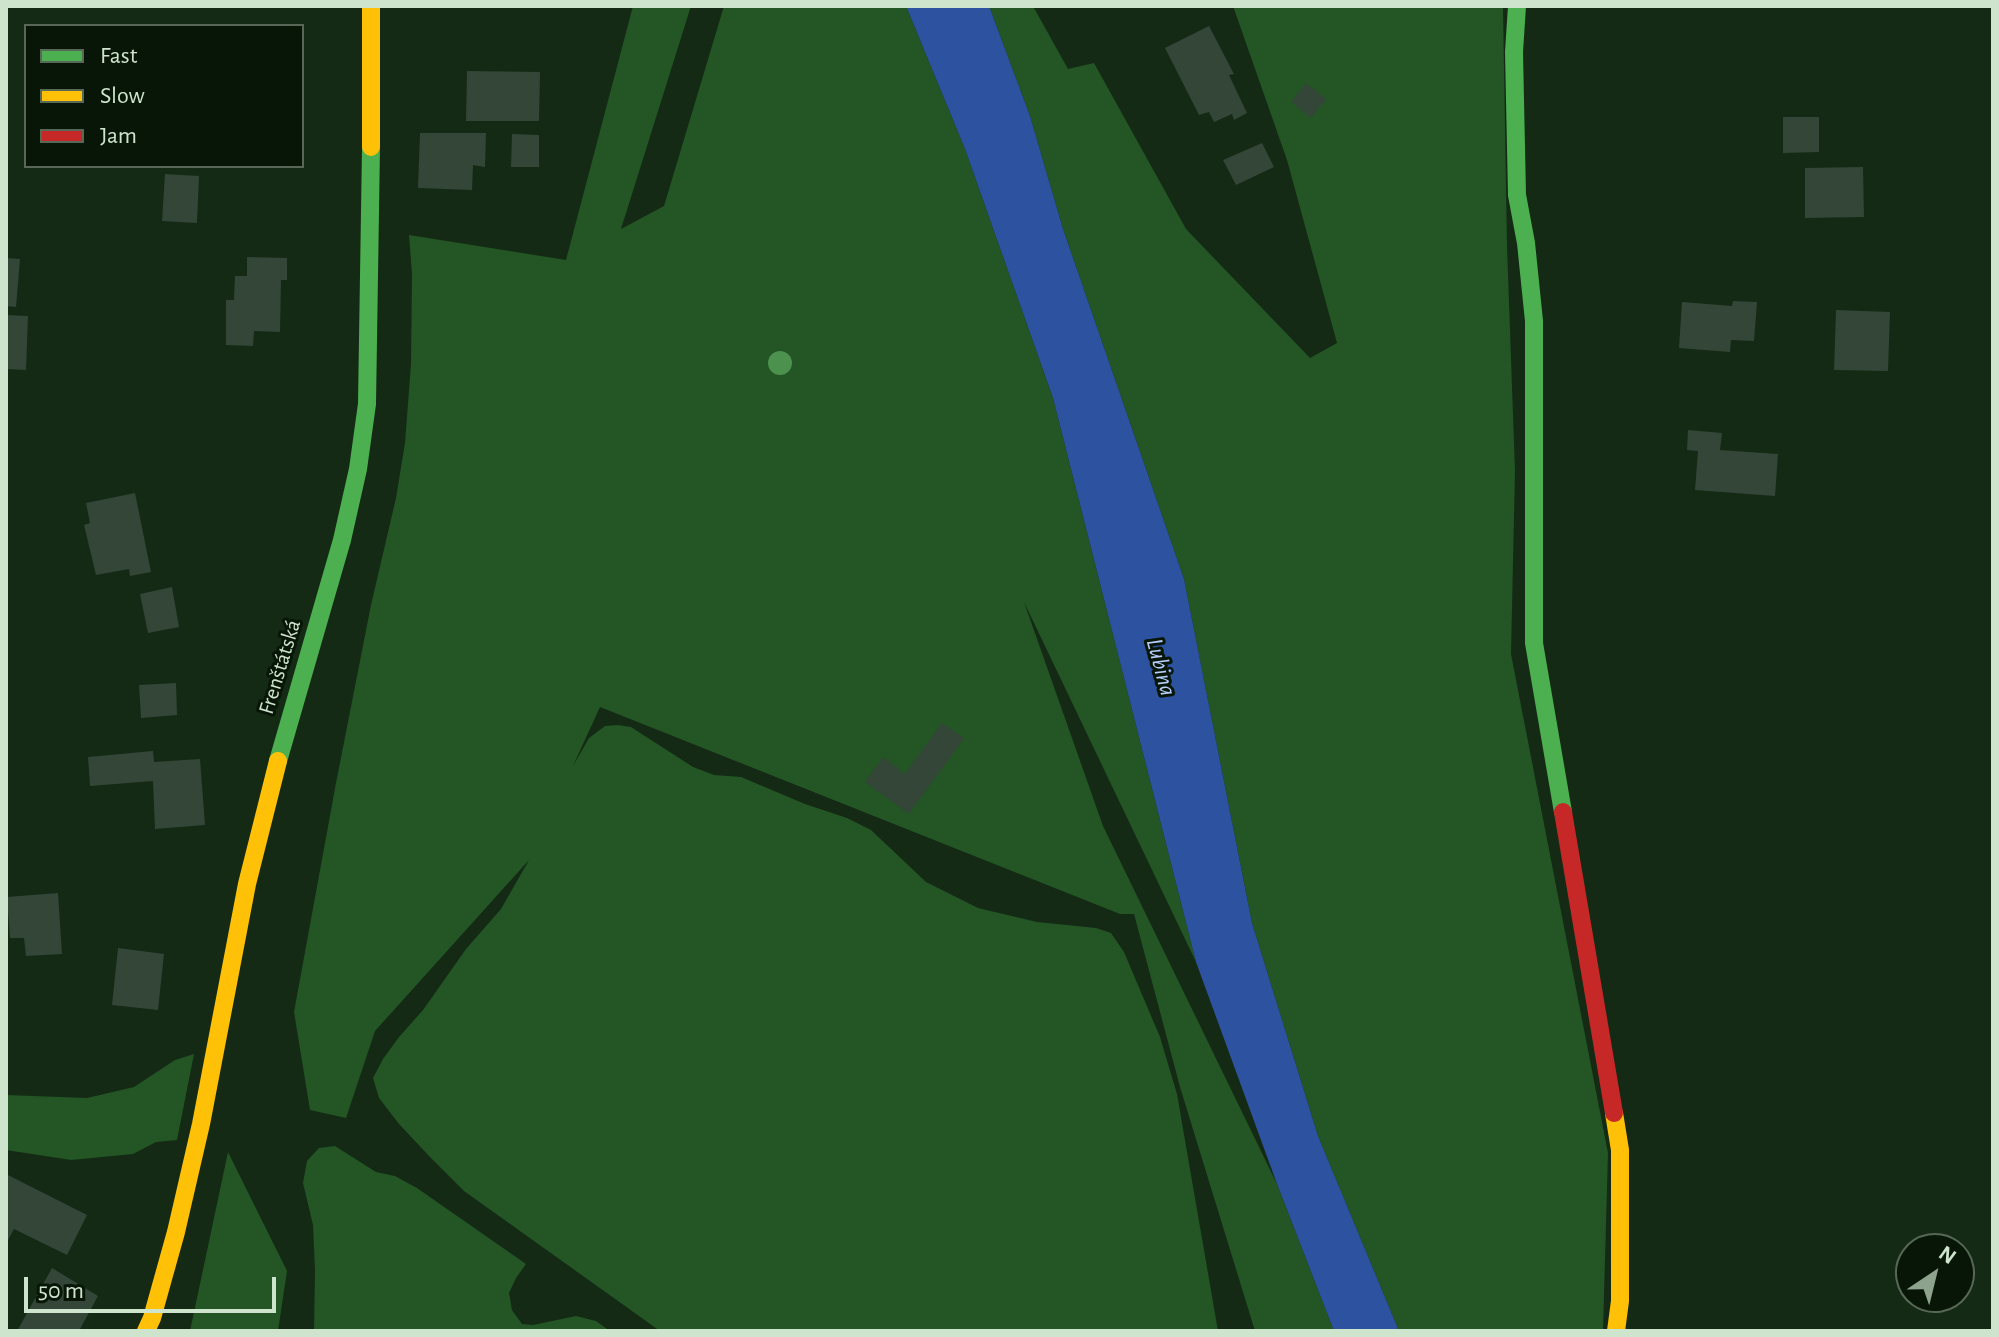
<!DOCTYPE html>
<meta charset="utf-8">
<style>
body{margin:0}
#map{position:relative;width:1999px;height:1337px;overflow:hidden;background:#142a15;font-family:"Alegreya Sans",sans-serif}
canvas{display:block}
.frame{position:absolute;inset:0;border:8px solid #cee4cd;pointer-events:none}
.legend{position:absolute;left:24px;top:24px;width:280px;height:144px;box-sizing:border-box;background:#071607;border:2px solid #576856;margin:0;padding:10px 14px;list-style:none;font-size:24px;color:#cee4cd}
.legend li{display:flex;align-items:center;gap:16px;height:40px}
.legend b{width:40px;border:2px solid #576856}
.north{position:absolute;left:1895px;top:1233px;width:80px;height:80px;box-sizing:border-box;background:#071607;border:2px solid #576856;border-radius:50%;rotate:35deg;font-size:22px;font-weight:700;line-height:32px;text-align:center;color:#cee4cd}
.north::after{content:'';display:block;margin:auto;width:28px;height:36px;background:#8da38d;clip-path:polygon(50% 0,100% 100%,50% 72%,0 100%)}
.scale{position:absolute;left:24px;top:1277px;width:252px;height:36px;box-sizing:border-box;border:4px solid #cee4cd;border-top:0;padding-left:10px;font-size:24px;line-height:28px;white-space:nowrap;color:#cee4cd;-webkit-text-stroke:6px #071607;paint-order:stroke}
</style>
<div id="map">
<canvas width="1999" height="1337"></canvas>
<div class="frame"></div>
<ul class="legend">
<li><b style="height:10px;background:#4caf50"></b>Fast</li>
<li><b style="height:10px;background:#ffc107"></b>Slow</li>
<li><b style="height:10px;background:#c62828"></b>Jam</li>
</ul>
<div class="north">N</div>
<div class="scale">50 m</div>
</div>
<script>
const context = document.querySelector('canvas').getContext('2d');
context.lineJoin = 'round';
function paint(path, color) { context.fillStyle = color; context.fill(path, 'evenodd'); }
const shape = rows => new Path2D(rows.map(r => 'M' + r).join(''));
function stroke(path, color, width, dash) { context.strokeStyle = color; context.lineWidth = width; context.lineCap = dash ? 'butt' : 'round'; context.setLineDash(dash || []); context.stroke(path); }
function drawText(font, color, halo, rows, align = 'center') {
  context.font = font + ' "Alegreya Sans",sans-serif'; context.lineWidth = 6; context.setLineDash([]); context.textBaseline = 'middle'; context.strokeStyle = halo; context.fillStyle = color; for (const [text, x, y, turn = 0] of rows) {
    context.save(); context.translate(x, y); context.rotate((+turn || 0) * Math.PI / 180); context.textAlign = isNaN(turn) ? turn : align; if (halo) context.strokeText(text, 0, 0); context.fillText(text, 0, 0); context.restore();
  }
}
const green = shape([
 [633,6,691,6,621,229,664,206,724,6,906,6,965,149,1053,398,1196,962,1024,602,1103,826,1277,1184,1334,1331,1255,1331,1180,1087,1134,914,1120,914,600,707,573,766,589,738,605,726,618,725,631,727,693,767,714,775,741,777,805,804,847,818,871,830,926,882,978,908,1037,922,1096,928,1111,933,1124,952,1160,1037,1177,1094,1218,1331,660,1331,464,1191,430,1157,399,1124,379,1098,373,1078,383,1059,399,1037,423,1010,466,949,501,909,529,860,375,1031,346,1118,310,1110,294,1012,336,783,371,605,396,498,405,443,411,364,412,274,409,235,566,260],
 [989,6,1033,6,1068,69,1094,63,1186,229,1310,358,1337,343,1287,160,1233,6,1503,6,1507,246,1515,471,1511,654,1608,1153,1603,1331,1399,1331,1318,1136,1252,923,1184,579,1063,229,1030,116],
 [194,1054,177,1140,156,1142,133,1154,71,1160,6,1150,6,1095,87,1098,134,1087,175,1060],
 [335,1146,376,1172,395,1176,417,1188,526,1264,516,1278,509,1293,512,1310,522,1324,533,1325,576,1316,596,1321,610,1331,314,1331,315,1270,313,1225,303,1183,307,1161,319,1148],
 [228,1152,287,1271,278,1331,190,1331]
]);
const water = shape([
 [906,6,989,6,1030,116,1063,229,1184,579,1252,923,1318,1136,1399,1331,1334,1331,1277,1184,1196,962,1053,398,965,149]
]);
const building = shape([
 [1209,26,1234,74,1229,75,1247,113,1234,120,1232,114,1214,122,1209,112,1199,115,1165,48],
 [467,71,540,72,539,121,466,121],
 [1306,83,1326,99,1311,118,1291,102],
 [1783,117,1819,117,1819,152,1783,153],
 [420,133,486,133,485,167,473,165,472,190,418,188],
 [512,134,539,135,539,167,511,167],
 [1262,143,1274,167,1236,185,1223,160],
 [1863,167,1864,217,1805,218,1805,168],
 [165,174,199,176,197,223,162,221],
 [247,257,287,258,287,280,281,280,280,332,254,331,253,346,226,345,226,300,234,300,235,276,247,276],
 [6,258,20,259,16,307,6,306],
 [1733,301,1757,302,1754,341,1731,340,1730,352,1679,348,1682,302,1732,306],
 [1836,310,1890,312,1888,371,1834,370],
 [6,315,28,316,26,370,6,369],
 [1688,430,1722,433,1720,450,1778,454,1775,496,1695,490,1698,451,1687,450],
 [135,493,151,572,130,576,129,569,96,575,84,525,90,523,86,503],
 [172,587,179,627,148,633,140,594],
 [176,683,177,715,141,718,139,685],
 [942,723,964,738,909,814,865,782,883,757,905,774],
 [153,751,154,762,200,759,205,825,155,829,153,781,90,786,88,757],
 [58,893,62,954,26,956,24,938,10,938,7,897],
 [118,948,164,954,158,1010,112,1005],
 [6,1174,87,1215,67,1255,14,1229,6,1244],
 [52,1268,98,1296,79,1331,17,1331]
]);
const fast = shape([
 [1517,6,1514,52,1517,195,1526,243,1534,321,1534,643,1563,812],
 [278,761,342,540,358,469,367,404,371,147]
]);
const slow = shape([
 [371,6,371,147],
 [1614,1113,1620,1150,1620,1301,1616,1331],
 [146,1331,152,1318,176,1232,201,1124,247,884,278,761]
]);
const jam = shape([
 [1563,812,1614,1113]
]);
const trees = [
 [780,363]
];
const streetNames = [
 ["Frenštátská",280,667,-73]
];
const waterNames = [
 ["Lubina",1161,667,75]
];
paint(green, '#235525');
paint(water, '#2d529f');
paint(building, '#334638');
stroke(fast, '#4caf50', 18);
stroke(slow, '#ffc107', 18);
stroke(jam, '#c62828', 18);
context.fillStyle = '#4c914d';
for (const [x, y] of trees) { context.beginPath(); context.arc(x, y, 12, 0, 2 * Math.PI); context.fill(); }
drawText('22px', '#cee4cd', '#071607', streetNames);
drawText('italic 24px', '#b8cffe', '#071607', waterNames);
</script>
